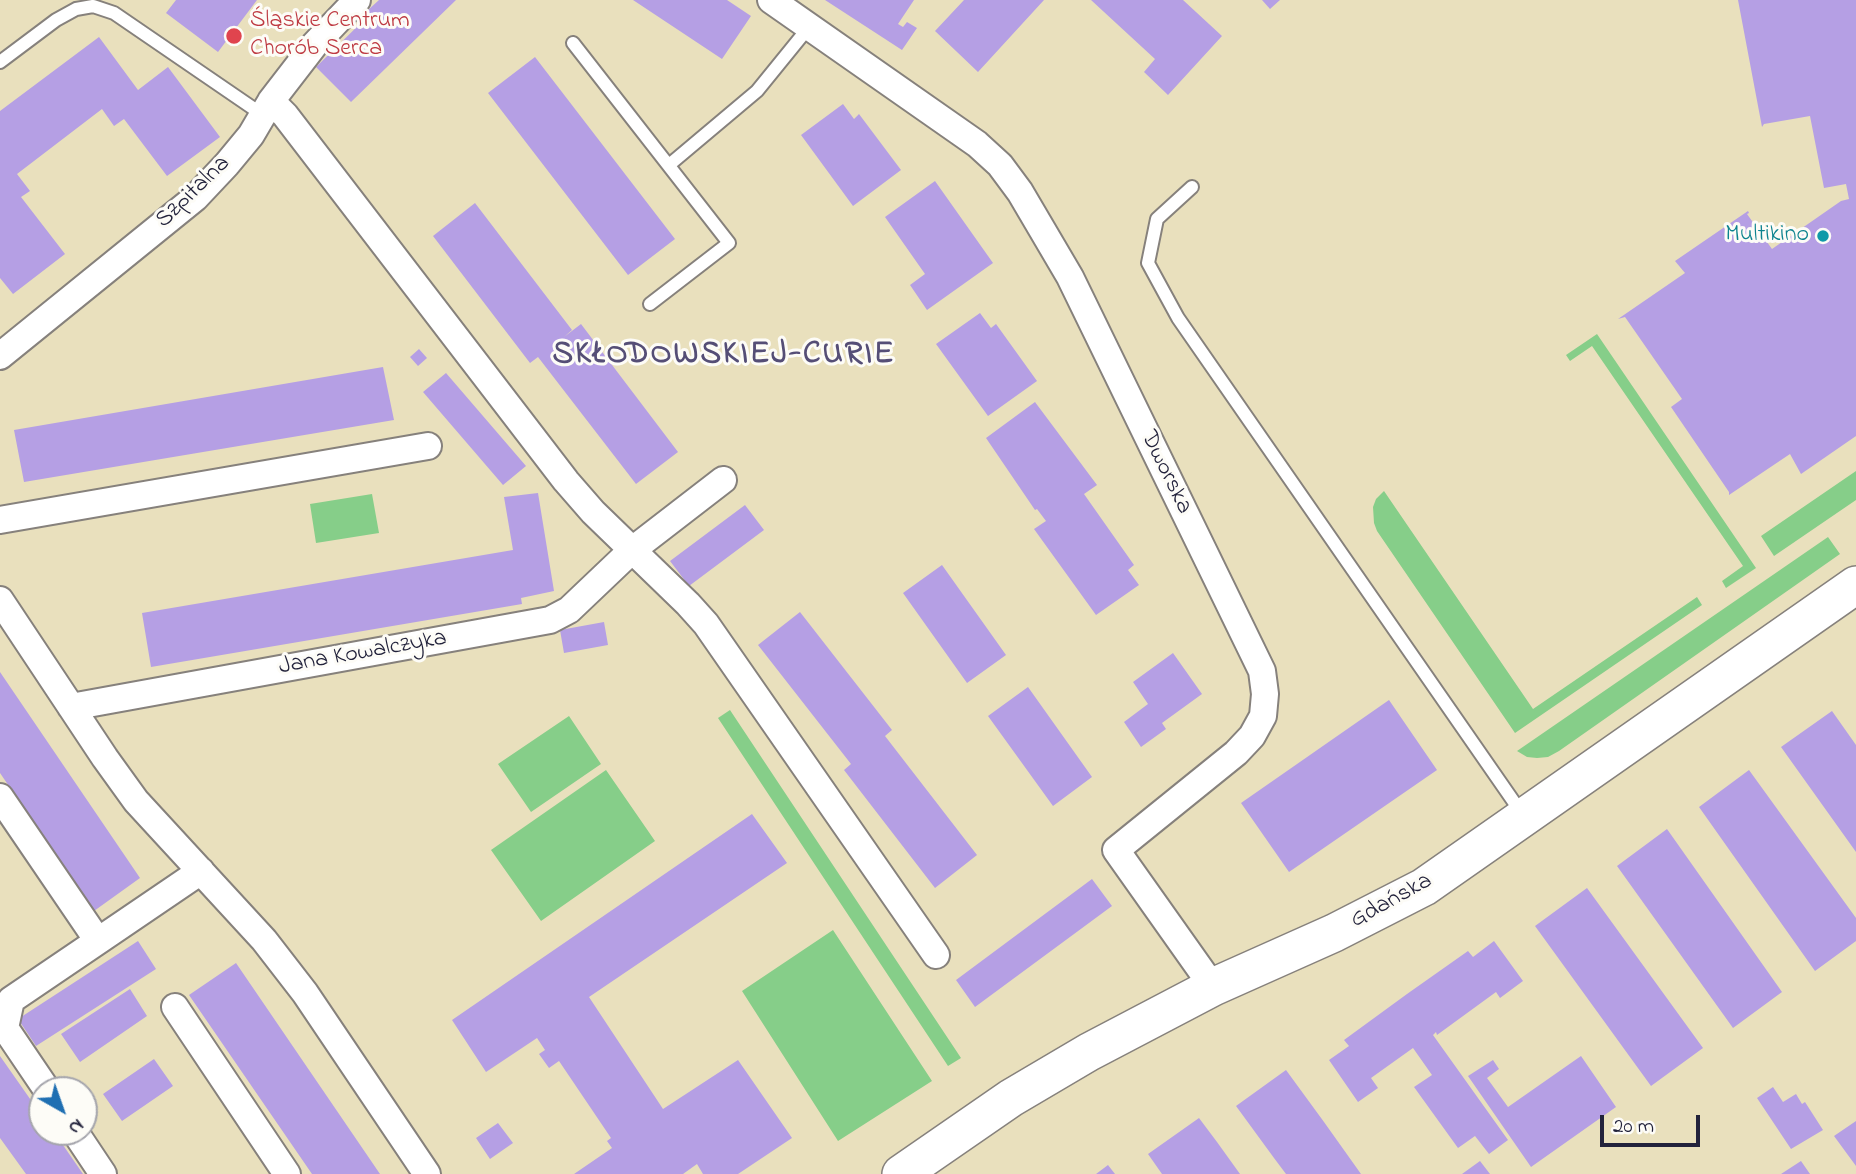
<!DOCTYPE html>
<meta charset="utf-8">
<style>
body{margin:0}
#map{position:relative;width:1856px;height:1174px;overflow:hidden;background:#e9e0bd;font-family:"Indie Flower",sans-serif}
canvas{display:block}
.north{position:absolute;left:28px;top:1076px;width:70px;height:70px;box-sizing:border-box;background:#fdfcf7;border:2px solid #a5a5ac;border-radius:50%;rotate:140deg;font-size:19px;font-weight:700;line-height:28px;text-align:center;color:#22223b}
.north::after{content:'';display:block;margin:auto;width:24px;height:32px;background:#1f6fb2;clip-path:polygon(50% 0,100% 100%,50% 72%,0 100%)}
.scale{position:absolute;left:1600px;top:1115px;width:100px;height:32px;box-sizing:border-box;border:4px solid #22223b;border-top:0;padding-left:9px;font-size:21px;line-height:24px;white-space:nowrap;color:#22223b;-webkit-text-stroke:5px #fdfcf7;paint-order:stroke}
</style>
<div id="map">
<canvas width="1856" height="1174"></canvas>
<div class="north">N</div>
<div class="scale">20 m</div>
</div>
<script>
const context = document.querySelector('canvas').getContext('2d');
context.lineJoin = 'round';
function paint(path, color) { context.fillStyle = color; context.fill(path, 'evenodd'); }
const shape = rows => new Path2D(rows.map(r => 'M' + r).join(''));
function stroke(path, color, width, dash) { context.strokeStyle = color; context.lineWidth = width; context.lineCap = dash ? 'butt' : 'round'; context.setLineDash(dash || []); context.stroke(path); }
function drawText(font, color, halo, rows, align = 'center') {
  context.font = font + ' "Indie Flower",sans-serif'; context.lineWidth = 6; context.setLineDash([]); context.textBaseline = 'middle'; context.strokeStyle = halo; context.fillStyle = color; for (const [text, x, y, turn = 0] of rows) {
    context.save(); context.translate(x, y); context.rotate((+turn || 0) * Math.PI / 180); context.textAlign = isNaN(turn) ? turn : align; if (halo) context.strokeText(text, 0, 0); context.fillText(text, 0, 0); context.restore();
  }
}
const green = shape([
 [1597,334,1756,568,1726,588,1722,581,1743,566,1592,346,1570,361,1566,355],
 [1856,471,1856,500,1774,556,1761,536],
 [1384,491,1533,709,1697,597,1702,605,1515,733,1377,531,1374,523,1373,507,1376,499],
 [372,494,379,533,316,543,310,504],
 [1828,537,1840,554,1559,751,1548,757,1537,758,1527,757,1517,751],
 [730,710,961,1058,948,1066,718,718],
 [569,716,601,764,531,812,498,764],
 [606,770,655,841,541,921,491,850],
 [833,930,932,1081,838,1141,742,991]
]);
const building = shape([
 [176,0,257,0,218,52,166,13],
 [379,0,456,0,351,102,316,67,370,14,367,11],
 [633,0,727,0,751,16,722,59],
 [825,0,914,0,898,24,903,27,907,22,917,28,902,50],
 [964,0,1044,0,978,72,935,31],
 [1091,0,1183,0,1222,36,1168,95,1144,72,1155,59],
 [1262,0,1280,0,1270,9],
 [1738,0,1856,0,1856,436,1801,474,1790,454,1729,495,1729,492,1671,407,1682,399,1625,317,1618,319,1685,273,1675,261,1748,211,1749,213,1747,214,1772,249,1841,201,1849,199,1846,184,1824,188,1810,116,1764,124,1762,127],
 [99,37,138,90,168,67,220,137,167,176,124,119,114,126,102,109,17,174,30,191,21,197,65,254,13,294,0,278,0,111],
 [535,57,675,239,628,275,488,93],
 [843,104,854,119,859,114,901,170,853,206,801,135],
 [935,181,993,263,927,310,910,285,925,274,885,217],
 [475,203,572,330,564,337,581,324,678,452,636,484,538,357,530,363,433,236],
 [980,313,991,328,996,324,1037,381,988,416,936,344],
 [419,349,427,358,418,366,410,357],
 [383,367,394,420,24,482,14,430],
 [446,373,526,466,503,485,423,392],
 [1035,402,1097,485,1084,494,1134,565,1128,570,1139,585,1096,615,1034,529,1046,521,1037,509,1035,510,986,438],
 [538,493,554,591,521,598,522,604,151,667,142,613,513,550,504,497],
 [745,505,764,530,689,586,670,561],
 [942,565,1006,655,967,683,903,593],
 [800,612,892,730,885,736,977,855,935,888,844,770,851,764,758,645],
 [604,622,608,645,564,653,560,630],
 [1173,653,1202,694,1162,723,1166,729,1141,747,1124,722,1148,704,1133,682],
 [0,672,140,878,94,911,0,773],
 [1028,687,1092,777,1053,806,988,716],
 [1389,700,1437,770,1289,872,1241,803],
 [1832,711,1856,745,1856,852,1781,747],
 [1749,770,1856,918,1856,941,1815,971,1699,807],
 [752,814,787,863,589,997,663,1109,738,1060,792,1138,738,1174,703,1174,697,1164,683,1174,574,1174,612,1148,607,1141,611,1138,559,1061,549,1068,539,1054,545,1050,537,1038,486,1072,452,1020],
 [1667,829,1782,992,1733,1028,1617,866],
 [1092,879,1112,906,975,1007,956,980],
 [1587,888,1703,1048,1651,1086,1535,926],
 [138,941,156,969,36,1046,18,1019],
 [1494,941,1523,981,1500,998,1496,992,1437,1035,1436,1032,1433,1035,1508,1140,1489,1154,1475,1136,1458,1148,1414,1087,1432,1075,1413,1048,1371,1078,1378,1088,1358,1102,1329,1060,1349,1046,1344,1040,1407,994,1468,951,1473,957],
 [236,963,337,1111,380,1174,312,1174,189,995],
 [130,989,147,1016,80,1062,61,1034],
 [0,1056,42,1116,42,1132,54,1132,83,1174,26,1174,0,1138],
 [1581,1056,1616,1107,1531,1167,1468,1076,1493,1060,1499,1069,1487,1078,1508,1107],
 [154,1059,173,1086,122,1121,103,1094],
 [1286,1070,1324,1122,1361,1174,1286,1174,1274,1158,1236,1106],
 [1773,1087,1783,1102,1796,1094,1802,1104,1805,1102,1823,1130,1791,1149,1757,1098],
 [1199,1118,1217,1142,1240,1174,1162,1174,1148,1154],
 [1856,1121,1856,1166,1834,1136],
 [498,1123,513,1143,490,1159,476,1138],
 [1480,1161,1490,1174,1462,1174],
 [1801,1161,1810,1174,1781,1174],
 [1108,1165,1115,1174,1096,1174]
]);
const lane = shape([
 [573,43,729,243,650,304],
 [0,62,56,20,76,9,93,6,114,13,263,115],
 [669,165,757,91,809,27],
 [1192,187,1157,219,1148,263,1178,318,1523,815]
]);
const street = shape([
 [771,0,977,144,1000,165,1020,192,1070,277,1262,671,1265,694,1263,716,1252,736,1236,753,1116,850,1213,987],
 [271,101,285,115,566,481,593,512,688,604,706,624,936,955],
 [0,356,195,198,227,164,251,135,271,101,315,44,357,0],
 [0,520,428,446],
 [0,600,105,758,136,801,264,940,305,993,427,1174],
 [71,707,550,620,569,610,631,551,723,480],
 [0,797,98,941,201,871],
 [175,1007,287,1174],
 [47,1090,5,1028,11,1000,98,941],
 [75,1132,103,1174]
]);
const secondary = shape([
 [901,1174,1011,1098,1089,1052,1213,987,1334,933,1424,887,1856,585]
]);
const markers = [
 [234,36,9,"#e0444e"],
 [1823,236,7,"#0f9aa8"]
];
const healthNames = [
 ["Śląskie Centrum",250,22],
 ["Chorób Serca",250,50]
];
const streetNames = [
 ["Szpitalna",194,193,-44],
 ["Dworska",1165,473,64],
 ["Jana Kowalczyka",363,654,-10],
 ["Gdańska",1392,902,-29]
];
const cultureNames = [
 ["Multikino",1809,236]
];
const districtNames = [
 ["SKŁODOWSKIEJ-CURIE",724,357]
];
paint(green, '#86ce89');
paint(building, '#b59fe4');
stroke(lane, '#86817c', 16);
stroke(street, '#86817c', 30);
stroke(secondary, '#86817c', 40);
stroke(lane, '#fff', 12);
stroke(street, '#fff', 26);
stroke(secondary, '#fff', 37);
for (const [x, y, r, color] of markers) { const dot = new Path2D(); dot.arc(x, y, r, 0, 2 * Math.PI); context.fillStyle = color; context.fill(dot); stroke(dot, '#fdfcf7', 2.5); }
drawText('24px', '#be3a42', '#fdfcf7', healthNames, 'left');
drawText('24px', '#22223b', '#fdfcf7', streetNames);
drawText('24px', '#0d838f', '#fdfcf7', cultureNames, 'right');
context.letterSpacing = '2px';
drawText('bold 32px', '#554e76', '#fdfcf7', districtNames);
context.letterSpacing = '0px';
</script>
